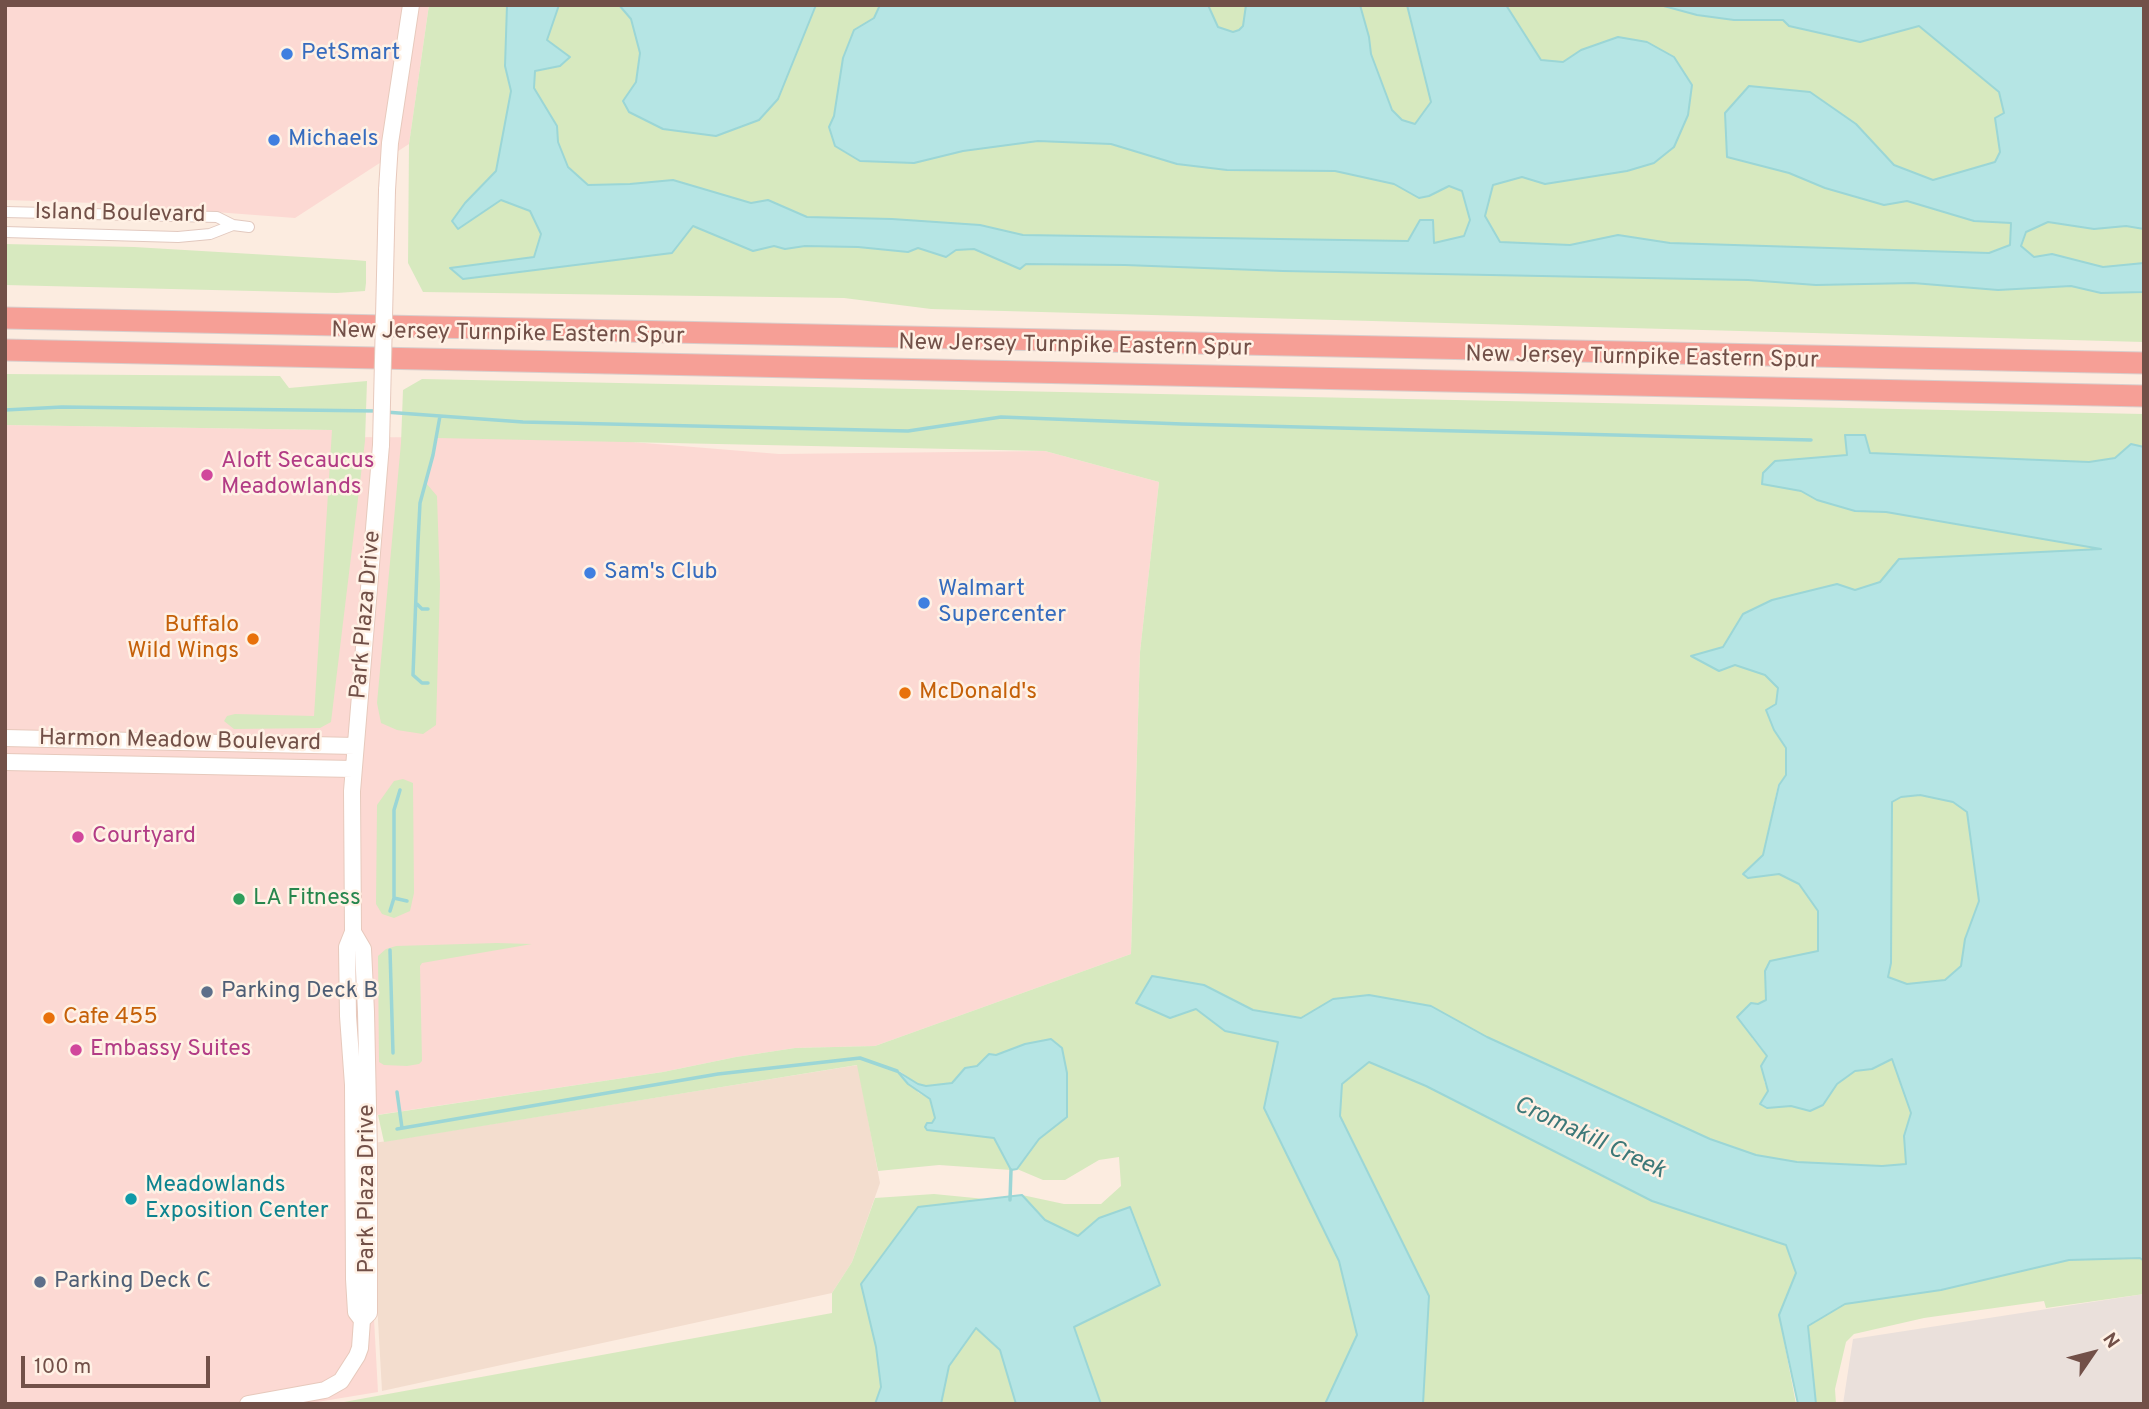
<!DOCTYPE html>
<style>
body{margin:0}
#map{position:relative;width:2149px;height:1409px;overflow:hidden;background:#fcece0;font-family:Overpass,sans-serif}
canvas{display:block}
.frame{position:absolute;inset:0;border:7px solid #725048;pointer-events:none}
.north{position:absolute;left:2058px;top:1318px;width:70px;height:70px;-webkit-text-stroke:5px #fff1e5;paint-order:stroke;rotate:55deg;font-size:19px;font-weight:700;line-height:28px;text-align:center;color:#725048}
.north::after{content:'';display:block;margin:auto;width:24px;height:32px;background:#725048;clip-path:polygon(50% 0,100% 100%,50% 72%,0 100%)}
.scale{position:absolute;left:21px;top:1356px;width:189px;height:32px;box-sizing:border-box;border:4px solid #725048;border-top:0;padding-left:9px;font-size:21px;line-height:24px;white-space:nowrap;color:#725048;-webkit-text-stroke:5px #fff1e5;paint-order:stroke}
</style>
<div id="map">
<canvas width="2149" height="1409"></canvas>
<div class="frame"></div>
<div class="north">N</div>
<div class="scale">100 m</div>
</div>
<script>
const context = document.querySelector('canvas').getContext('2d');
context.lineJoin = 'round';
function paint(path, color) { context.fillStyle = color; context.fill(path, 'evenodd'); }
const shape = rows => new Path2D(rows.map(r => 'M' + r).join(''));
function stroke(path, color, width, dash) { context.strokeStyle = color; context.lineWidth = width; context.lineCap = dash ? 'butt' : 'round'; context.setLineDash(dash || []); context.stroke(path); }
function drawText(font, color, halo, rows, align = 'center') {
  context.font = font + ' Overpass,sans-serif'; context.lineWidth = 5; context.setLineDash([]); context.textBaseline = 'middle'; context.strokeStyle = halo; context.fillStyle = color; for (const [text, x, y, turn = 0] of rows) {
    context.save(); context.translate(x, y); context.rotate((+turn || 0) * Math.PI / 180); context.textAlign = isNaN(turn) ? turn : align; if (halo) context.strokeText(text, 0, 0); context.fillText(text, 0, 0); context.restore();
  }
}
const residential = shape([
 [858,1065,880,1183,852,1262,832,1293,382,1391,368,1144]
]);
const commercial = shape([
 [5,5,429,5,409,144,295,218,95,203,5,200],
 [5,425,332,430,332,437,583,438,779,454,1045,451,1159,482,1140,652,1131,954,875,1046,795,1048,736,1057,663,1072,363,1117,378,1392,305,1404,5,1404]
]);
const industrial = shape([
 [2144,1294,2144,1404,1843,1404,1853,1339]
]);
const green = shape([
 [429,5,508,7,505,66,511,91,496,171,465,203,452,222,458,229,501,200,530,211,541,233,534,257,451,268,463,279,693,226,753,251,774,245,785,249,805,246,858,247,908,252,918,248,946,257,956,250,974,249,1020,269,1026,264,1125,265,1283,271,1748,280,1816,285,1913,283,1998,290,2071,286,2101,293,2144,292,2144,342,931,309,844,298,423,292,408,263,409,144],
 [559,5,619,5,631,19,641,53,636,82,623,101,813,14,816,5,880,5,874,18,854,30,843,58,834,116,829,127,914,163,963,151,1038,141,1111,144,1177,164,1227,170,1335,171,1394,184,1419,198,1429,196,1449,186,1462,191,1470,220,1464,236,1434,243,1433,220,1420,220,1409,241,1023,235,980,225,892,219,807,217,768,200,751,203,673,180,630,184,588,185,568,167,558,142,557,126,534,89,535,71,560,66,570,57,547,40],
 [1208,5,1246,5,1243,26,1239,30,1233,32,1218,27],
 [1360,5,1407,5,1431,102,1415,124,1402,120,1392,111,1371,54,1369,37],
 [1506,5,1660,5,1697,15,1734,20,1783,20,1860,42,1919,26,1999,92,2004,113,1995,118,2000,152,1995,162,1934,180,1894,165,1856,124,1789,173,1825,188,1884,205,1907,201,1974,221,2011,223,2010,245,1989,253,1670,243,1618,235,1570,245,1500,242,1485,216,1493,185,1522,177,1545,184,1627,171,1688,115,1692,85,1674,57,1647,42,1618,37,1581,50,1563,62,1541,60],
 [2048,222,2094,229,2126,226,2144,229,2144,263,2103,267,2052,254,2033,257,2021,246,2022,241,2026,232],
 [5,244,134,247,354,260,366,261,366,283,365,291,337,293,5,285],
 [5,374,280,376,289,388,367,381,365,441,331,722,320,728,234,729,224,721,227,716,235,714,314,716,332,430,5,425],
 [422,379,2144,414,2144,447,2131,444,2115,458,2089,462,1870,453,1865,435,1846,435,1847,455,1775,461,1762,484,1801,491,1817,500,1855,511,1886,512,2105,550,1899,559,1880,582,1854,590,1837,584,1743,614,1723,647,1692,656,1719,671,1735,665,1765,675,1778,688,1776,704,1766,710,1774,730,1786,748,1786,775,1778,785,1763,855,1748,878,1779,874,1799,884,1818,911,1818,951,1770,961,1765,971,1766,1000,1758,1004,1752,1038,1767,1056,1764,1081,1768,1091,1767,1108,1791,1106,1810,1111,1823,1105,1837,1084,1855,1071,1872,1069,1892,1058,1911,1113,1904,1136,1906,1164,1882,1166,1797,1162,1756,1155,1710,1139,1487,1037,1431,1006,1369,995,1333,999,1301,1018,1254,1010,1204,985,1170,1018,1196,1009,1225,1031,1278,1042,1264,1108,1339,1261,1357,1336,1325,1404,1101,1404,1074,1327,1160,1284,1099,1218,1078,1236,1045,1220,1022,1195,1064,1204,1101,1204,1121,1186,1119,1157,1099,1160,1065,1180,1043,1180,1017,1169,1039,1139,1067,1116,1067,1073,1025,1044,1012,1051,996,1055,989,1054,977,1066,972,1067,952,1083,926,1086,917,1084,898,1070,919,1093,930,1099,933,1106,935,1118,927,1130,994,1138,1011,1170,939,1165,878,1171,857,1065,384,1142,378,1115,663,1072,736,1057,795,1048,875,1046,1131,954,1140,652,1159,482,1045,451,437,438,426,483,437,496,440,585,436,725,423,734,397,730,381,723,377,703,401,443,403,390],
 [403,779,413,783,414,893,410,911,394,918,382,914,376,904,377,805,394,781],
 [1919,795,1953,802,1967,812,1979,901,1965,938,1961,966,1945,980,1907,984,1888,978,1891,963,1892,801,1901,797],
 [497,943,532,944,422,963,420,966,422,1061,419,1064,407,1066,384,1065,379,1062,378,956,386,949,396,946],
 [1369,1062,1426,1086,1652,1201,1786,1245,1796,1273,1779,1315,1796,1404,1423,1404,1429,1296,1340,1116,1342,1084],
 [934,1194,985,1199,918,1207,876,1347,881,1387,875,1404,333,1404,832,1313,832,1293,852,1262,875,1198],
 [2140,1258,2144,1261,2144,1294,2046,1308,2044,1301,1924,1318,1854,1334,1846,1342,1835,1389,1836,1404,1816,1404,1808,1326,1845,1304,1941,1290,2069,1260],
 [976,1327,1000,1350,1016,1404,941,1404,949,1366]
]);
const water = shape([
 [507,5,559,5,547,40,570,57,560,66,535,71,534,88,557,126,558,142,568,167,588,185,630,184,673,180,751,203,768,200,807,217,892,219,980,225,1023,235,1408,241,1420,220,1433,220,1434,243,1464,236,1470,220,1462,191,1449,186,1429,196,1419,198,1394,184,1335,171,1227,170,1177,164,1111,144,1038,141,963,151,914,163,860,161,835,146,829,127,834,116,843,58,854,30,874,18,880,5,1208,5,1218,27,1233,32,1239,30,1243,26,1246,5,1360,5,1369,37,1371,54,1392,110,1402,120,1415,124,1431,102,1407,5,1506,5,1541,60,1563,62,1581,50,1618,37,1647,42,1674,57,1692,85,1688,115,1674,147,1654,163,1627,171,1545,184,1522,177,1493,185,1485,216,1500,242,1570,245,1618,235,1670,243,1989,253,2010,245,2011,223,1974,221,1907,201,1884,205,1825,188,1789,173,1727,157,1725,113,1749,86,1810,92,1856,124,1894,165,1933,180,1995,162,2000,152,1995,118,2004,113,1999,92,1919,26,1860,42,1789,26,1783,20,1734,20,1697,15,1660,5,2144,5,2144,229,2126,226,2094,229,2048,222,2026,232,2021,246,2034,257,2052,254,2103,267,2144,263,2144,292,2101,293,2071,286,1998,290,1913,283,1816,285,1748,280,1283,271,1125,265,1026,264,1020,269,974,249,956,250,946,257,918,248,908,252,858,247,805,246,785,249,774,246,753,251,693,226,672,253,463,279,450,268,534,257,541,234,530,211,501,200,458,229,452,221,465,203,496,171,511,91,505,66,507,5],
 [619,5,816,5,778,99,759,120,716,136,663,129,629,112,623,101,636,82,640,53,631,19,619,5],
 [1845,435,1865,435,1870,453,2089,462,2115,458,2131,444,2144,447,2144,1261,2140,1258,2069,1260,1941,1290,1845,1304,1808,1326,1816,1404,1798,1404,1779,1315,1796,1273,1786,1245,1652,1201,1426,1086,1369,1062,1342,1084,1340,1116,1429,1296,1423,1404,1325,1404,1357,1335,1339,1261,1264,1108,1278,1042,1225,1031,1196,1009,1170,1018,1136,1003,1152,976,1204,985,1253,1010,1301,1018,1333,999,1369,995,1431,1006,1487,1037,1710,1139,1756,1155,1797,1162,1882,1166,1906,1164,1904,1136,1911,1113,1892,1059,1872,1069,1855,1071,1837,1084,1823,1105,1810,1111,1791,1106,1767,1108,1760,1104,1768,1091,1761,1066,1767,1056,1737,1017,1751,1003,1758,1004,1766,1000,1765,971,1770,961,1818,951,1818,911,1799,884,1779,874,1748,878,1743,874,1763,855,1779,785,1786,775,1786,748,1774,730,1766,710,1776,704,1778,688,1765,675,1735,665,1719,671,1691,656,1723,647,1743,614,1772,600,1837,584,1855,590,1880,582,1899,559,2101,549,1886,512,1855,511,1817,500,1801,491,1762,484,1763,473,1775,461,1847,455,1845,435],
 [1920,795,1953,802,1967,812,1979,901,1965,939,1961,966,1945,980,1907,984,1888,977,1891,963,1892,802,1901,797,1920,795],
 [1051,1039,1062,1048,1067,1073,1067,1117,1039,1139,1017,1169,1011,1170,994,1138,927,1130,925,1127,927,1123,932,1123,935,1118,930,1099,908,1084,897,1071,918,1084,926,1086,952,1083,965,1068,977,1066,989,1054,996,1055,1025,1044,1051,1039],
 [1022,1195,1045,1220,1078,1236,1099,1218,1130,1207,1160,1285,1074,1327,1101,1404,1016,1404,1000,1350,976,1328,949,1366,941,1404,875,1404,881,1387,876,1347,861,1284,918,1207,1022,1195]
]);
const stream = shape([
 [5,410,62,407,377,411],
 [385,412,523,422,908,431,1001,417,1182,424,1811,440],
 [417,604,422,609,428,609],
 [428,683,422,683,413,675,418,542,420,503,433,455,440,416],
 [394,898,407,901],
 [390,911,394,898,394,810,400,790],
 [390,950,393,1053],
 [397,1092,402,1128],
 [397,1129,718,1074,860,1058,897,1071],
 [1010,1200,1011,1170]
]);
const street = shape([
 [5,212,217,217,233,225,249,227],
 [5,232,178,237,210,234,233,225]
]);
const secondary = shape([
 [387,190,390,143,411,5],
 [5,738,355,746],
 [5,762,353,769],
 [362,1320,356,1312,354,1279,353,1085,348,1016,347,947,353,932,352,791,381,445],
 [248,1404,325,1390,341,1381,357,1356,360,1348,362,1320,369,1313,369,1154,366,1012,363,949,353,932]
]);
const highway = shape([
 [5,318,2144,363],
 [5,350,2144,396]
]);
const secondaryBridge = shape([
 [381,445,387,190]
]);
const markers = [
 [287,54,7,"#3f7fe0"],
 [274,140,7,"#3f7fe0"],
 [207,475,7,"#d1479c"],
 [590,573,7,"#3f7fe0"],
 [924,603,7,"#3f7fe0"],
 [253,639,7,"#e8710a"],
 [905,693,7,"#e8710a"],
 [78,837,7,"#d1479c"],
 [239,899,7,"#2e9e5b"],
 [207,992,7,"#5c6f8a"],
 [49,1018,7,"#e8710a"],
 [76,1050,7,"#d1479c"],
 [131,1199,7,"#0f9aa8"],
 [40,1282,7,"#5c6f8a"]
];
const shopNames = [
 ["PetSmart",301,54],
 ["Michaels",288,140],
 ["Sam's Club",604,573],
 ["Walmart",938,590],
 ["Supercenter",938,616]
];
const streetNames = [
 ["Island Boulevard",120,215,1],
 ["New Jersey Turnpike Eastern Spur",508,335,1],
 ["New Jersey Turnpike Eastern Spur",1075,347,1],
 ["New Jersey Turnpike Eastern Spur",1642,359,1],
 ["Park Plaza Drive",367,615,-85],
 ["Harmon Meadow Boulevard",180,742,1],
 ["Park Plaza Drive",368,1189,-90]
];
const hotelNames = [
 ["Aloft Secaucus",221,462],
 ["Meadowlands",221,488],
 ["Courtyard",92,837],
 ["Embassy Suites",90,1050]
];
const foodNames = [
 ["Buffalo",239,626,"right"],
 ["Wild Wings",239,652,"right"],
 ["McDonald's",919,693],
 ["Cafe 455",63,1018]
];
const leisureNames = [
 ["LA Fitness",253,899]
];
const serviceNames = [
 ["Parking Deck B",221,992],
 ["Parking Deck C",54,1282]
];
const cultureNames = [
 ["Meadowlands",145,1186],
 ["Exposition Center",145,1212]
];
const waterNames = [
 ["Cromakill Creek",1589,1139,25]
];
paint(residential, '#f3ddce');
paint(commercial, '#fcd9d3');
paint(industrial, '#eae0db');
paint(green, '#d7e9bf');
paint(water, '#b5e5e4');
stroke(water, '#9bd6d6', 2);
stroke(stream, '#9bd6d6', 3.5);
stroke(street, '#e2c9bf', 12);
stroke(secondary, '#e7c9bc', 18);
stroke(highway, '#d8cecc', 23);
stroke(street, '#fff', 10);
stroke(secondary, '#fff', 16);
stroke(highway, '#f69f96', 21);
stroke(secondaryBridge, '#e7c9bc', 18, []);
stroke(secondaryBridge, '#fff', 16);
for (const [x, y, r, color] of markers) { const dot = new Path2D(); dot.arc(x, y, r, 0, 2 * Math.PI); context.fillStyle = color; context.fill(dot); stroke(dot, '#fff1e5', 2.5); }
drawText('23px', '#366cbe', '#fff1e5', shopNames, 'left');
drawText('23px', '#725048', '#fff1e5', streetNames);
drawText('23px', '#b23c85', '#fff1e5', hotelNames, 'left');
drawText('23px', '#c56008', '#fff1e5', foodNames, 'left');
drawText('23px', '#27864d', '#fff1e5', leisureNames, 'left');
drawText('23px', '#4e5e75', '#fff1e5', serviceNames, 'left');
drawText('23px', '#0d838f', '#fff1e5', cultureNames, 'left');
drawText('italic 24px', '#3c7878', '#fff1e5', waterNames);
</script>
